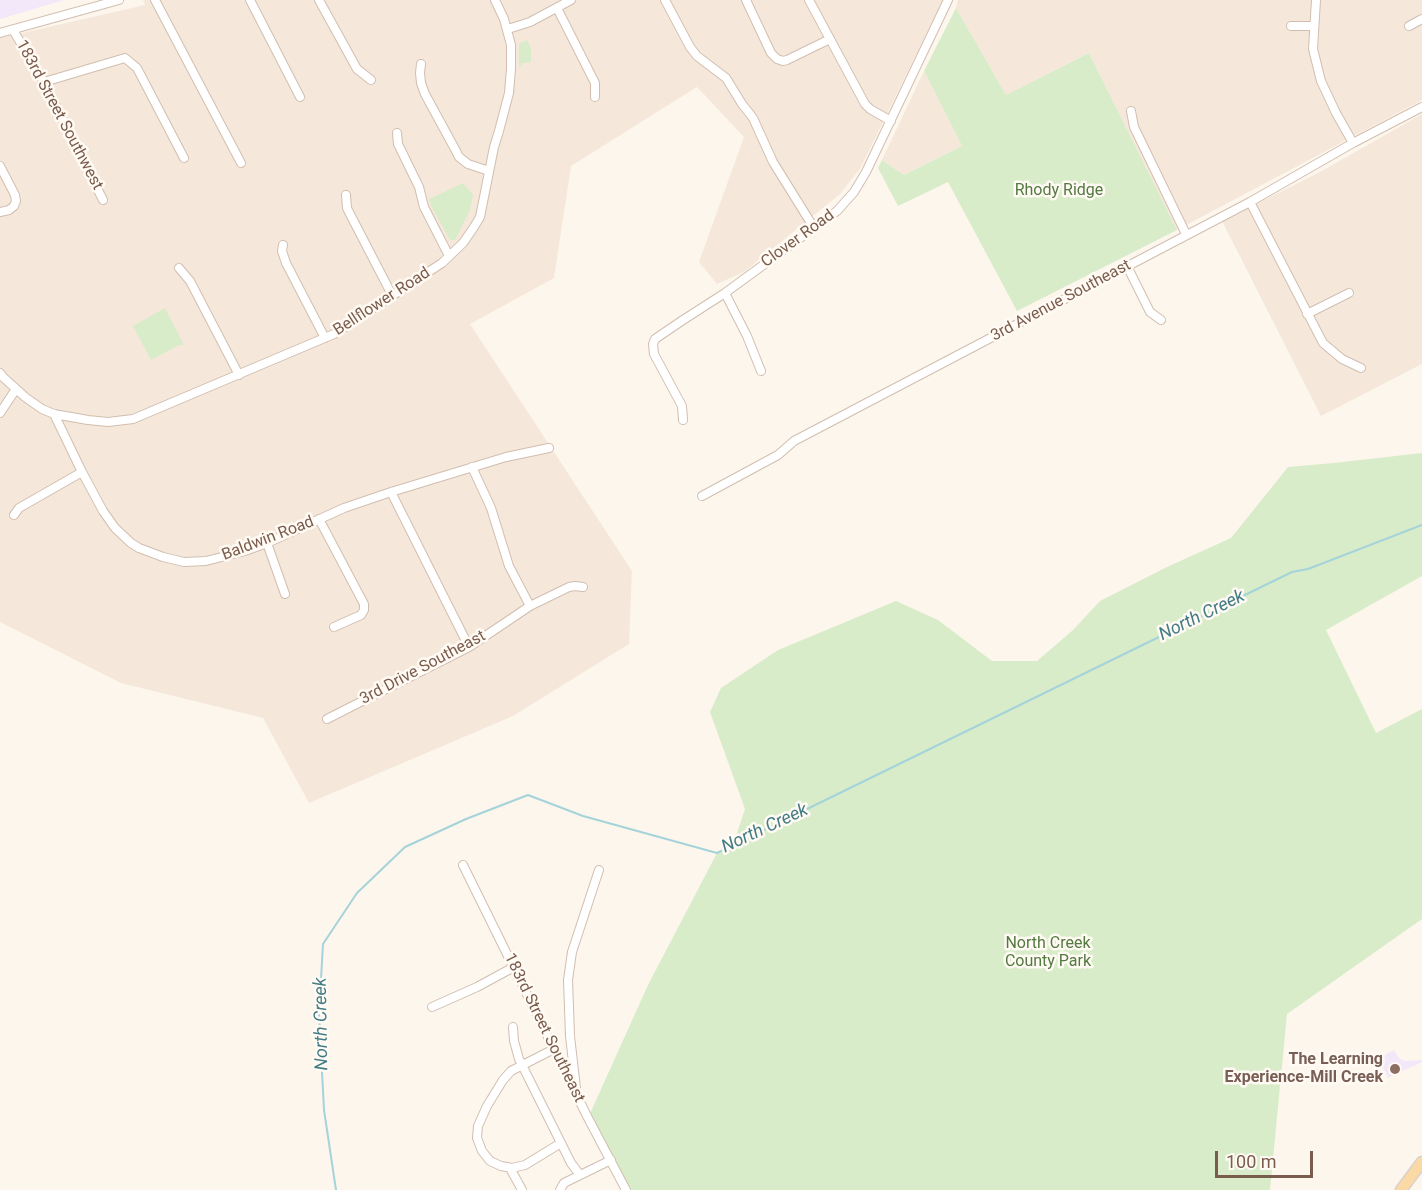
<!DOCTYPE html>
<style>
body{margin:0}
#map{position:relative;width:1422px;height:1190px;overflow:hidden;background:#fdf6ec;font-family:Roboto,sans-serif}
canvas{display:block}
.scale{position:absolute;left:1215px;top:1151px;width:98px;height:27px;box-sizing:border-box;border:3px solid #7a5c4d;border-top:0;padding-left:8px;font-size:18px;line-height:21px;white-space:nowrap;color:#7a5c4d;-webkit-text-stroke:4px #fffaf3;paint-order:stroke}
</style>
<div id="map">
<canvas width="1422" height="1190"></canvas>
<div class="scale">100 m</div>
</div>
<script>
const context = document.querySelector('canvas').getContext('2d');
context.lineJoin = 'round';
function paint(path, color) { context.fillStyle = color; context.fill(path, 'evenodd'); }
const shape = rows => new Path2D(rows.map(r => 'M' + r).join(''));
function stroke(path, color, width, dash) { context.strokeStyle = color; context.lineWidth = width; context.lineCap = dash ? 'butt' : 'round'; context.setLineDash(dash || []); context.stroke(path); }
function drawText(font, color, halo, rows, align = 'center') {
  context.font = font + ' Roboto,sans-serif'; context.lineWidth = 5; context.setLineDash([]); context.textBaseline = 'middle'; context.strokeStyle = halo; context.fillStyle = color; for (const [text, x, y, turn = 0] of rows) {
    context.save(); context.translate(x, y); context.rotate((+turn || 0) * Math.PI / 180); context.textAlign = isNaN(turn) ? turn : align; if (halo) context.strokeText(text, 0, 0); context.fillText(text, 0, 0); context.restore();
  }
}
const residential = shape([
 [143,0,943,0,860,169,840,194,744,272,717,284,699,262,744,137,697,87,571,166,554,278,470,324,632,571,629,644,513,716,309,803,263,718,121,683,0,622,0,38,145,5],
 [958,0,1422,0,1422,100,1177,230,1089,53,1006,95,956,8],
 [924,71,962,146,904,175,882,160],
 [1422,114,1422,364,1321,416,1222,221,1320,172]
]);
const education = shape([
 [0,0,64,0,0,19],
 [1394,1050,1399,1058,1405,1061,1422,1060,1422,1062,1388,1078,1378,1058]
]);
const green = shape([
 [956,8,1006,95,1089,53,1177,230,1017,311,948,182,898,206,878,168,882,160,904,175,962,146,924,71],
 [527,40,531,48,531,62,522,63,521,66,519,68,519,44],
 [463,183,473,195,470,210,455,240,450,240,431,206,429,199],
 [165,308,184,345,179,345,151,360,133,326],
 [1422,453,1422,576,1326,630,1376,733,1422,709,1422,919,1287,1014,1270,1190,625,1190,588,1118,648,985,717,853,733,845,745,809,710,712,721,688,778,650,896,601,938,620,992,661,1037,661,1073,630,1100,601,1167,567,1231,538,1288,467,1334,463]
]);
const stream = shape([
 [336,1190,324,1110,319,1014,323,944,357,893,405,847,466,819,528,795,583,816,717,853,1292,572,1308,569,1422,525]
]);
const minor = shape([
 [155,0,241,163],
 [250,0,300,97],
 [319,0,357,69,371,80],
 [665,0,690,47,697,56,726,78,742,104,753,118,773,162,814,228],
 [746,0,771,53,777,59,783,61,787,60,830,39],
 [809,0,865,104,870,109,891,121],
 [1316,0,1313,49,1321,81,1336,113,1353,143],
 [557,8,595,83,595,97],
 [1291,26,1314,26],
 [1409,26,1422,19],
 [508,29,530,22,571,0],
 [13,30,44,82,103,200],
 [0,33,119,0],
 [421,64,420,73,421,83,425,94,456,151,459,157,468,164,489,171],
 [44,82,125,58,137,68,184,158],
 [1131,111,1134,127,1186,234],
 [397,133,398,144,419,187,424,207,449,256],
 [0,166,15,195,16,201,14,206,9,210,0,212],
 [346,195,347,208,351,216,392,295],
 [1250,202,1323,343,1342,359,1361,368],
 [283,245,282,251,286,263,325,338],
 [1127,266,1150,312,1161,320],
 [179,268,190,281,239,375],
 [725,293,747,336,761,371],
 [1307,314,1349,293],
 [0,373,4,378,25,397,42,409,54,414,88,420,108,422,133,419,334,334,442,263,463,243,474,227,480,217,494,147,499,131,509,93,511,69,511,45,504,19,495,0],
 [0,413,16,389],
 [54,414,82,472,103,511,115,528,131,543,139,548,163,557,184,562,206,561,245,551,267,543,344,508,391,492,506,457,549,448],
 [683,420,682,406,654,354,653,344,655,339,683,320,725,293,837,211,854,192,866,172,948,0],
 [472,467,491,508,509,566,530,606],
 [391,492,469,647],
 [702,496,778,455,794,441,1250,202,1353,143,1422,107],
 [14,515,19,508,82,472],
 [319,519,364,604,364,610,361,615,334,627],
 [267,543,285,594],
 [327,719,469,647,530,606,569,587,575,586,583,587],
 [463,865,588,1118,626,1190],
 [432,1007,477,987,514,967],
 [513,1027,514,1041,519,1059,571,1163,580,1175],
 [554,1049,511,1071,503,1080,487,1106,478,1126,477,1138,482,1151,490,1161,501,1166,512,1168,525,1165,561,1143],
 [576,1088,570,1036,568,980,572,952,599,870],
 [510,1168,522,1190],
 [560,1190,564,1183,611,1160]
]);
const major = shape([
 [1401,1190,1422,1162]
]);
const markers = [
 [1395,1069,6,"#8d6e63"]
];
const streetNames = [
 ["183rd Street Southwest",59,115,62],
 ["Clover Road",798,239,-36],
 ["3rd Avenue Southeast",1061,301,-28],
 ["Bellflower Road",382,302,-33],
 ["Baldwin Road",268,539,-21],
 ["3rd Drive Southeast",423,668,-28],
 ["183rd Street Southeast",544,1028,64]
];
const parkNames = [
 ["Rhody Ridge",1059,191],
 ["North Creek",1048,944],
 ["County Park",1048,962]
];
const educationNames = [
 ["The Learning",1383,1060],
 ["Experience-Mill Creek",1383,1078]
];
const waterNames = [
 ["North Creek",1202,616,-26],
 ["North Creek",765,829,-25],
 ["North Creek",322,1024,-91]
];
paint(residential, '#f5e8da');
paint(education, '#f3e8fa');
paint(green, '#d8ecc9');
stroke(stream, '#a5d3da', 2);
stroke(minor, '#d1beb0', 10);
stroke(major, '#dad1cd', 13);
stroke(minor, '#fff', 8);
stroke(major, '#fbd9a5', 10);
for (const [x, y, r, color] of markers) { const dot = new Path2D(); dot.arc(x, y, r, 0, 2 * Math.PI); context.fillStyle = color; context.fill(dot); stroke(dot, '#fffaf3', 2); }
drawText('16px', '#7a5c4d', '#fffaf3', streetNames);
drawText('16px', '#537a41', '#fffaf3', parkNames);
drawText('bold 16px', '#785e54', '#fffaf3', educationNames, 'right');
drawText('italic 18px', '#437c86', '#fffaf3', waterNames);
</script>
